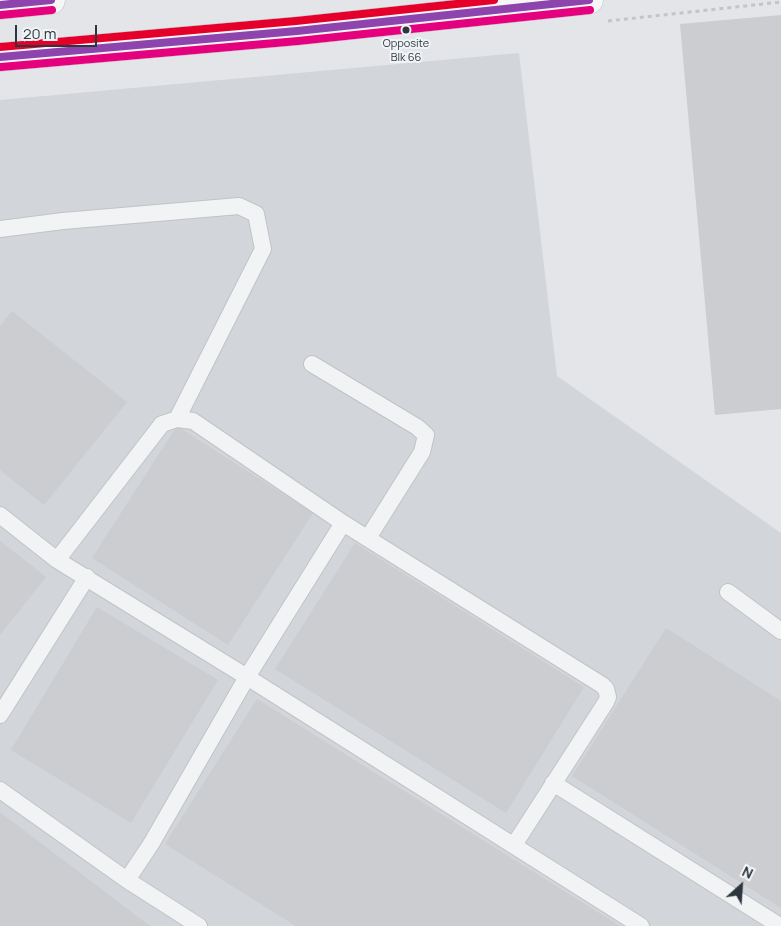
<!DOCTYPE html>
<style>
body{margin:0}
#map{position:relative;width:781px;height:926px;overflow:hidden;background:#e3e5e8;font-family:Manrope,sans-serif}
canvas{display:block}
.north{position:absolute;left:716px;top:861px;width:50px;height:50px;-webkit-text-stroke:4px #f1f4f6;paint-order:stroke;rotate:26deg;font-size:14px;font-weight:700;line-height:20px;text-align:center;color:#2c363f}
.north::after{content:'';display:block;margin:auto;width:18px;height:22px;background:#2c363f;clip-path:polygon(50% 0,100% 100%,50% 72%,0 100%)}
.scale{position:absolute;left:15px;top:25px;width:82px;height:22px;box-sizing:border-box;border:2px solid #2c363f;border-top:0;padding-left:6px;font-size:15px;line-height:18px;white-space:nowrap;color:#2c363f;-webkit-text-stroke:4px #f1f4f6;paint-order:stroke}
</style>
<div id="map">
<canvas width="781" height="926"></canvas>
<div class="north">N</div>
<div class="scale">20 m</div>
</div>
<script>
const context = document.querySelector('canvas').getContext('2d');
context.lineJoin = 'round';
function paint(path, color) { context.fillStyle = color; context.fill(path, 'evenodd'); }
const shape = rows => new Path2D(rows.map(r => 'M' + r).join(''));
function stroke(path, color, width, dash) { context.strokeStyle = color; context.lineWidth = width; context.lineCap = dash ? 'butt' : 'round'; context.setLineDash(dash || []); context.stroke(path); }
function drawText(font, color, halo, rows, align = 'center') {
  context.font = font + ' Manrope,sans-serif'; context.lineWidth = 4; context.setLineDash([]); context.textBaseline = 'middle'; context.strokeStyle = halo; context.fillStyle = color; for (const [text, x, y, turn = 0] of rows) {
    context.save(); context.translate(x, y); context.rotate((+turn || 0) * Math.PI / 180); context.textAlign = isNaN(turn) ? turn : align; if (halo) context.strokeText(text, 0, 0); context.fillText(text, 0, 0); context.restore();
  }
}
const built = shape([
 [519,53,557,376,781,533,781,926,0,926,0,100]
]);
const building = shape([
 [781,15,781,409,715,415,680,24],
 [12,311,127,402,44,505,0,470,0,326],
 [177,426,313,513,228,645,92,558],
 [0,541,46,577,0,635],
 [355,543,584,687,506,813,275,669],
 [97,607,218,680,131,823,11,750],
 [666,628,781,701,781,908,572,776],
 [257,699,620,926,296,926,165,844],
 [0,812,150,926,0,926]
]);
const path = shape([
 [608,21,781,2]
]);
const lane = shape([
 [0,229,63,221,239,206,256,214,263,249,177,419],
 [312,364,417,427,426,435,422,452,368,538],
 [0,515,57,560,247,677,641,926],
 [57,560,162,424,177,419,193,421,343,523,602,685,606,689,608,697,606,702,514,845],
 [728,592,781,631],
 [0,715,87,577],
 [553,783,780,926],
 [0,790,127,880,199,926],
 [127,880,151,844,247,677,343,523]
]);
const secondary = shape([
 [0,5,51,0],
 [0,57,297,31,589,0]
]);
const bus1 = shape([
 [0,5,51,0],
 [0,57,297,31,589,0]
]);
const bus2 = shape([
 [1,15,52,10],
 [1,67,298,41,590,10]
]);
const bus3 = shape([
 [0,47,296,21,494,0]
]);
const markers = [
 [406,30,4.5,"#2c363f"]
];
const busNames = [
 ["Opposite",406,44],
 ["Blk 66",406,58]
];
paint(built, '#d2d5da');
paint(building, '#cbcdd0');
stroke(lane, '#c2c3c6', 18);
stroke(secondary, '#c2c3c6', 29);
stroke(path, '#c3c6c7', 3, [4, 4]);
stroke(lane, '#f2f3f4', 16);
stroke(secondary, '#f6f6f6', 28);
stroke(bus1, '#8e44ad', 8);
stroke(bus2, '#e5007d', 8);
stroke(bus3, '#e4002b', 8);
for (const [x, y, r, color] of markers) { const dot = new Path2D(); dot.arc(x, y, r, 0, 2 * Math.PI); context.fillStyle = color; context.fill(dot); stroke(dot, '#f1f4f6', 2); }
drawText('11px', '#2c363f', '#f1f4f6', busNames);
</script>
